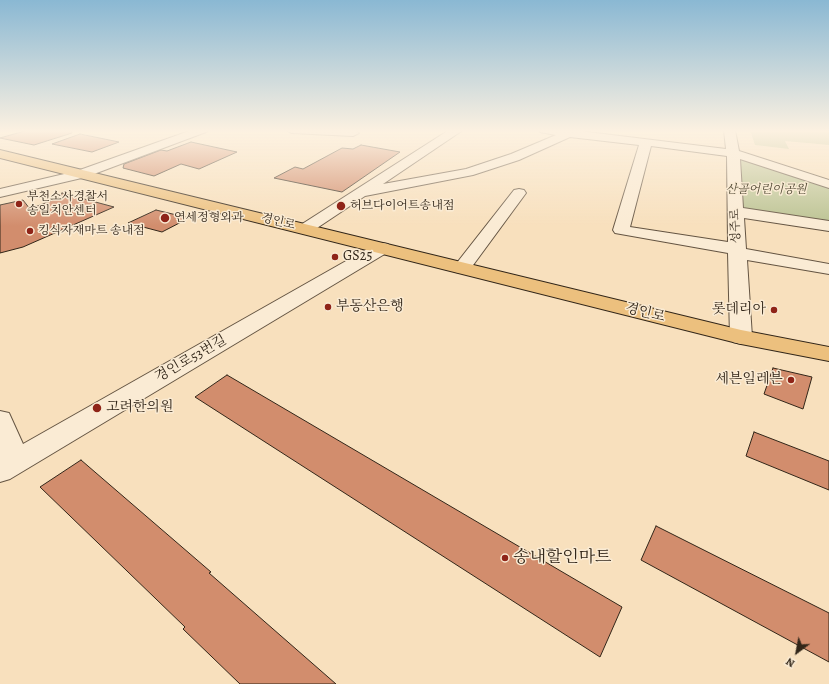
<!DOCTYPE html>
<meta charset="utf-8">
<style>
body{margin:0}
#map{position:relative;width:829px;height:684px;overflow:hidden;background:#f8e0bd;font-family:Alegreya,serif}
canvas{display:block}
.north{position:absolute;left:777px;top:632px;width:40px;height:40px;-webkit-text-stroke:3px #faebd4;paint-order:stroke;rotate:212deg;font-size:11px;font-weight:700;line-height:16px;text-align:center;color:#322619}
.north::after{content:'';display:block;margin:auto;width:14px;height:18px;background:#322619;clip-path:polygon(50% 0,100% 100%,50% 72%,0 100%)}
</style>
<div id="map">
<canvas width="829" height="684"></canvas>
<div class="north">N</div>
</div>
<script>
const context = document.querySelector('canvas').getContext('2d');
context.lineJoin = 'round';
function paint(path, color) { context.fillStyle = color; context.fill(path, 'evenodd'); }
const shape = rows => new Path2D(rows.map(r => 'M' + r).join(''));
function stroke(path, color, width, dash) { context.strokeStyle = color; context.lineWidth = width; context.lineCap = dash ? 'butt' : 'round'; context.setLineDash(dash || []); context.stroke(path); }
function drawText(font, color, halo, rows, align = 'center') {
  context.font = font + ' Alegreya,"Noto Serif KR",serif'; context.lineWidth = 3; context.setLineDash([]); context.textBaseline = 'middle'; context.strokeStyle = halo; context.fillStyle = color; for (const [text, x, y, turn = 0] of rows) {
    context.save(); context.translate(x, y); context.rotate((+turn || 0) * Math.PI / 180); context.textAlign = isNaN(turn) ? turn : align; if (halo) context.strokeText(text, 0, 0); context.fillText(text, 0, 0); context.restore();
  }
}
const green = shape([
 [750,130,829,130,829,145,785,141,789,149,755,145],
 [736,155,829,185,829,224,738,211]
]);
const building = shape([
 [28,130,71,130,72,133,34,145,0,138,28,130],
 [80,134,119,142,92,152,52,144,80,134],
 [191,142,237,152,199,169,181,164,154,176,123,168,124,164,161,150,167,151,191,142],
 [361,145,400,152,342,192,274,178,295,167,303,169,342,148,353,149,361,145],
 [62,193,114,207,23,247,0,253,0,205,23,200,30,209,60,197,62,193],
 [156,210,189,218,162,232,128,223,156,210],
 [773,368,812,377,803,409,764,394,773,368],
 [227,375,622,607,600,657,195,397,227,375],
 [754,432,829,461,829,490,746,456,754,432],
 [81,460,211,572,209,573,336,684,240,684,183,629,185,627,40,487,81,460],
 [656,526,829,613,829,662,641,560,656,526]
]);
const minor = shape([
 [192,130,208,130,206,132,86,177,0,197,0,189,77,171,192,130],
 [286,130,354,130,359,133,353,136,292,133,286,130],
 [449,130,463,130,383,184,466,169,511,154,556,135,540,132,539,130,571,130,726,149,724,130,735,130,739,151,829,180,829,188,740,159,743,208,829,221,829,231,744,218,746,249,829,264,829,274,747,260,752,337,749,342,741,344,733,342,730,337,728,253,615,233,613,230,639,145,570,137,519,160,473,175,365,196,311,232,305,234,299,232,297,229,299,226,449,130],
 [651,146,727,156,728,242,630,227,651,146],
 [519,189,524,190,526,193,468,272,462,273,456,272,453,268,456,264,514,190,519,189],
 [382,243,388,244,391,248,388,252,10,479,0,482,0,411,9,413,23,444,376,244,382,243]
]);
const major = shape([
 [0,150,741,330,829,347,829,361,741,344,0,158,0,150]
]);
const markers = [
 [19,204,4,"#8f2418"],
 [341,206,5,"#8f2418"],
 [165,218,5,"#8f2418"],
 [30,231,4,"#8f2418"],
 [335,257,4,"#8f2418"],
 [328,307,4,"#8f2418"],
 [774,310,4,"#8f2418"],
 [791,380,4,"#8f2418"],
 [97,408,5,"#8f2418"],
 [505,558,4,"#8f2418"]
];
const farParknames = [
 ["산골어린이공원",766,190]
];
const farPoinames = [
 ["부천소사경찰서",27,197],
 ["송일치안센터",27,211],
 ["허브다이어트송내점",350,206],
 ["연세정형외과",174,218],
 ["킹식자재마트 송내점",38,231]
];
const farStreetnames = [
 ["경인로",278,222,14],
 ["성주로",736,226,-93]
];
const poiNames = [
 ["GS25",343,257],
 ["부동산은행",336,307],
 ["롯데리아",766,310,"right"],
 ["세븐일레븐",783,380,"right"],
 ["고려한의원",106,408]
];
const streetNames = [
 ["경인로",645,313,14],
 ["경인로53번길",191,359,-30]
];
const nearPoinames = [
 ["송내할인마트",513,558]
];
paint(green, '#bbc393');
paint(building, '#d28d6d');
stroke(building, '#322619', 1);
stroke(minor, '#645442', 2);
stroke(major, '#322619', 2);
paint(minor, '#faebd4');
paint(major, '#ecc07e');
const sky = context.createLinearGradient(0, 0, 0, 226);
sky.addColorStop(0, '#8ab8d3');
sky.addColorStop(0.58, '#fcf1e1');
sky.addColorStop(1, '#fcf1e100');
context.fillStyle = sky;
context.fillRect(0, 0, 829, 226);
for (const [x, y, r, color] of markers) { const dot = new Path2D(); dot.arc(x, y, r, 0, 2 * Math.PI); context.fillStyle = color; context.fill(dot); stroke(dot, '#faebd4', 1.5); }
drawText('italic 12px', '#544d38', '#faebd4', farParknames);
drawText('12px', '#322619', '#faebd4', farPoinames, 'left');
drawText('12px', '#322619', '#faebd4', farStreetnames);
drawText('14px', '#322619', '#faebd4', poiNames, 'left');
drawText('14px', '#322619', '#faebd4', streetNames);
drawText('17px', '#322619', '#faebd4', nearPoinames, 'left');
</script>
